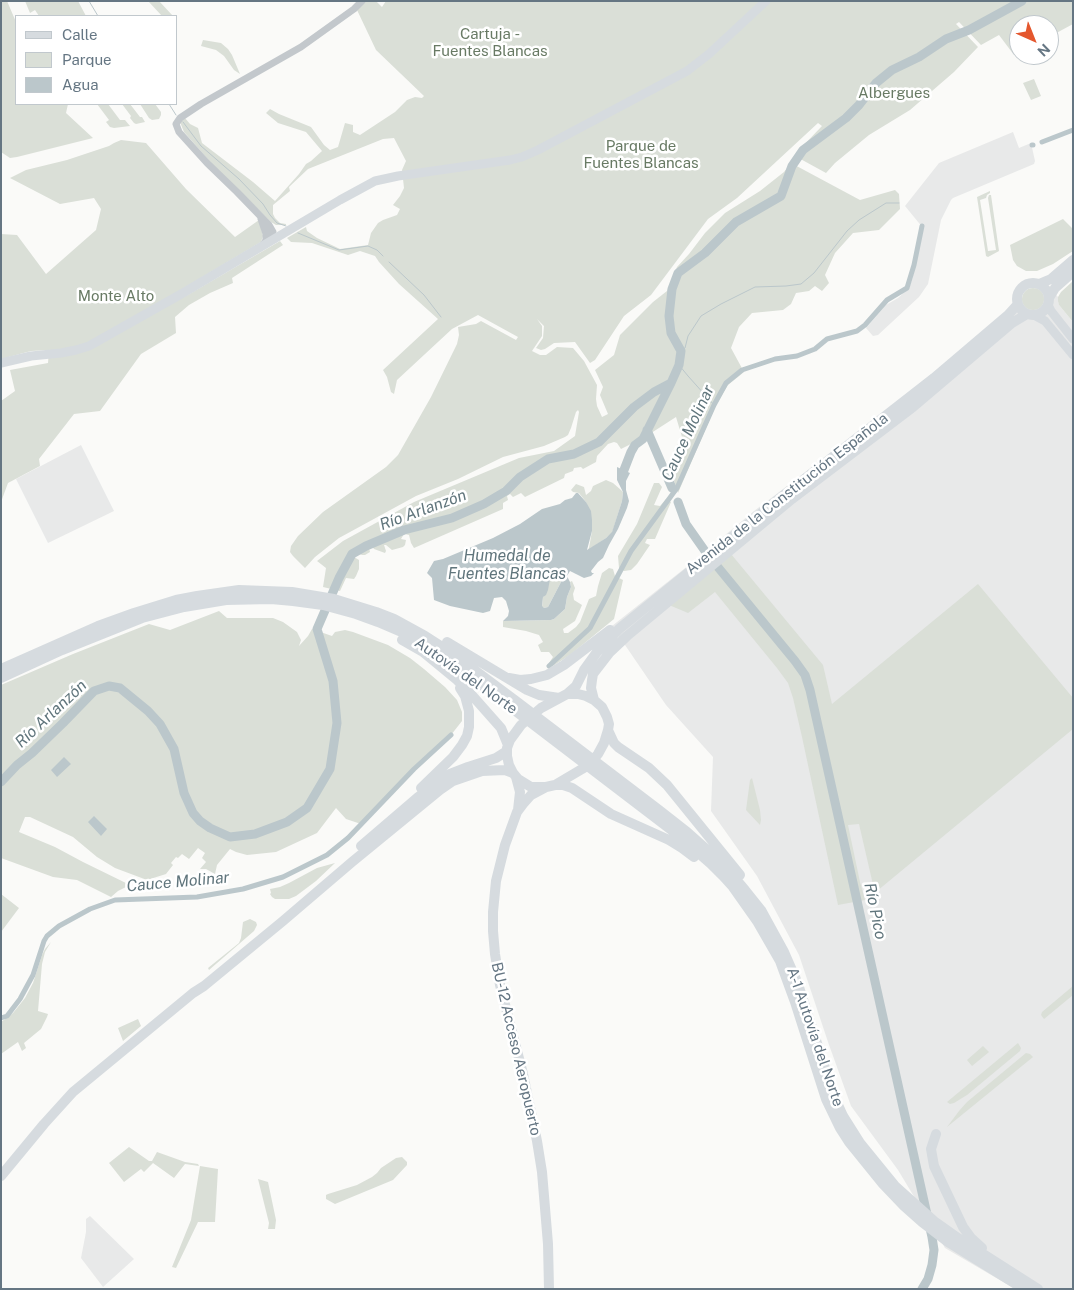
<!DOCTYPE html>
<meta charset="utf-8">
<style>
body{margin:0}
#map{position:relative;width:1074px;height:1290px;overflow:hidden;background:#fafaf8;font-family:"Public Sans",sans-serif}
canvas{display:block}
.frame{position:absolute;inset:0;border:2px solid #657683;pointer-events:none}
.legend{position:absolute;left:15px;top:15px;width:162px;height:90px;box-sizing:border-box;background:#fff;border:1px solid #c1c8cd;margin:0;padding:6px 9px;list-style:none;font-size:15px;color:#657683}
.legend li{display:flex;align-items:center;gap:10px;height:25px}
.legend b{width:25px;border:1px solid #c1c8cd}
.north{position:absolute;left:1009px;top:15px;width:50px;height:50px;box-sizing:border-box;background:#fff;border:1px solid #c1c8cd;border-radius:50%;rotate:136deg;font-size:14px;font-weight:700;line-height:20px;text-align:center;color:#657683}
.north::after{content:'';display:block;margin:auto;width:18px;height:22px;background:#e4572e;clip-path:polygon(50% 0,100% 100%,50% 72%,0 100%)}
</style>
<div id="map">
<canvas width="1074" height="1290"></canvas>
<div class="frame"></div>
<ul class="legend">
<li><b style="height:6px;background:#d6dbdf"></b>Calle</li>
<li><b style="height:14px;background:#dadfd7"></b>Parque</li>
<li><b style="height:14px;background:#bbc7cb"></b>Agua</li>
</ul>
<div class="north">N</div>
</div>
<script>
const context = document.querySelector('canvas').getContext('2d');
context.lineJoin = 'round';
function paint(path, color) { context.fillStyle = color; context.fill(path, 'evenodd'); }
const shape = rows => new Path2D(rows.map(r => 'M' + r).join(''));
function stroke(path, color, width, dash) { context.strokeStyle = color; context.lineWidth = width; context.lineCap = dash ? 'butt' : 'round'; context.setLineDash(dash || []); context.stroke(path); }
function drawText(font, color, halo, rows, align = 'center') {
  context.font = font + ' "Public Sans",sans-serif'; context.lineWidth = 5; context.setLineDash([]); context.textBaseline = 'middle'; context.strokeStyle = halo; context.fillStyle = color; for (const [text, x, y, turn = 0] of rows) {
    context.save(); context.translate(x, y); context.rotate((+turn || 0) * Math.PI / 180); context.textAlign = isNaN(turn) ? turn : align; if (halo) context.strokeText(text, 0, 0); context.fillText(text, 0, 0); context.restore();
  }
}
const built = shape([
 [1013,132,1019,148,1031,143,1035,161,1034,164,953,198,951,200,941,220,928,284,919,297,878,335,873,336,866,328,886,305,898,298,909,288,912,280,923,228,905,206,939,163],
 [1044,281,1058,297,1059,305,1073,322,1073,1289,1015,1289,945,1248,898,1170,851,1106,828,1042,799,955,757,876,711,811,713,757,666,705,612,626,694,561,754,511,890,408,1005,314],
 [81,445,114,511,48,543,16,479],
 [90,1216,134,1259,103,1287,81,1258,86,1232,86,1219]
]);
const green = shape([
 [1,1,7,1,16,22,16,104,68,104,66,113,93,138,17,157,10,158,1,152],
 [25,1,78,1,86,16,39,16,35,10,30,13],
 [148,1,159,1,173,16,162,16],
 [365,1,376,1,382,7,386,1,1073,1,1073,24,1049,37,1049,25,1019,25,1019,53,1014,55,999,35,981,45,959,22,956,24,978,47,954,72,910,110,869,135,835,163,826,173,795,156,798,151,822,126,818,123,737,198,708,219,651,295,624,316,595,360,590,363,575,342,554,343,545,349,541,350,536,348,543,338,544,326,537,319,542,326,542,336,532,351,540,355,546,355,557,347,573,348,584,361,597,385,596,399,597,406,602,417,608,414,600,395,603,387,595,370,614,355,620,335,653,302,667,291,677,267,689,254,705,233,725,213,760,191,784,172,791,163,860,200,895,190,899,194,900,209,879,230,853,233,835,253,825,275,829,283,822,291,815,286,809,291,796,293,791,304,783,310,752,313,739,327,731,348,744,372,728,385,716,405,678,493,673,478,675,470,673,452,682,437,676,417,645,437,621,449,617,443,614,442,608,444,597,456,596,462,583,469,581,467,574,468,573,471,565,474,564,478,525,497,521,493,513,497,510,494,507,496,508,500,503,503,503,509,414,548,411,543,409,535,404,534,401,539,406,540,405,545,403,547,392,550,386,545,384,545,386,551,385,553,374,549,372,546,369,548,370,552,365,555,362,555,357,553,354,557,359,560,359,569,356,576,354,579,346,578,340,591,323,587,326,568,317,561,343,541,414,502,519,458,554,451,575,436,579,412,578,410,576,412,571,428,568,435,565,437,544,446,503,457,458,479,416,496,339,538,315,557,305,568,293,556,290,552,291,546,298,536,323,512,386,467,398,455,431,397,457,344,459,335,458,327,476,324,481,321,516,340,518,337,478,315,452,329,397,380,394,394,391,392,387,377,383,370,438,319,399,284,379,262,375,256,360,251,348,255,312,243,291,242,287,238,306,227,307,231,317,238,340,249,368,245,371,233,378,223,383,220,397,215,400,209,393,205,400,196,404,188,402,170,406,161,394,138,383,139,308,169,289,187,290,191,273,205,273,214,275,218,280,223,286,224,286,225,276,225,271,222,212,164,184,132,180,122,185,118,190,124,198,128,202,143,253,182,275,201,299,174,306,164,311,161,322,151,306,132,278,123,266,113,270,109,279,114,311,127,324,145,330,150,338,147,345,123,353,125,353,132,360,135,395,112,407,100,415,97,422,98,424,96,376,50,357,10],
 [203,40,221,43,228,49,232,55,240,74,234,70,224,56,216,50,201,46],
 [1034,79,1041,96,1031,100,1023,83],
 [97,104,108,104,120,120,125,120,130,126,114,128,110,127,106,122,109,120],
 [122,104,130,104,140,117,142,117,145,122,136,124,134,123,130,118,131,116],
 [140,104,155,104,161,112,161,115,159,119,152,120,149,118],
 [121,140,146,143,186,189,235,237,259,220,263,236,261,242,182,289,186,296,280,241,283,245,232,278,233,283,210,293,189,305,175,317,176,333,141,354,100,411,74,414,39,459,40,466,8,483,1,502,1,401,15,391,10,370,48,363,49,350,31,351,1,359,1,234,17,235,46,274,96,230,101,209,94,198,60,204,10,178,26,170,67,160,109,146,114,143],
 [990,191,990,193,987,195,986,198,980,200,988,251,996,250,988,198,989,195,991,195,999,251,988,257,986,256,977,197],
 [1063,219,1073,229,1073,251,1053,264,1037,271,1026,271,1017,266,1013,260,1010,245],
 [1073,281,1073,322,1059,305,1058,301,1058,297,1061,292],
 '1022 299a11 11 0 1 1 22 0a11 11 0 1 1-22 0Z',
 [606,480,613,483,621,490,623,492,622,501,612,533,606,538,587,551,589,548,592,531,586,502,579,493,573,492,571,490,576,484,584,487,586,495,591,491,593,486],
 [654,483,659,483,662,487,654,505,660,506,666,499,671,502,655,539,647,539,645,543,650,545,637,564,631,570,624,571,619,568,618,556,637,524],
 [731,554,823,665,832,704,978,584,1073,698,1073,729,877,891,874,889,859,824,848,825,860,882,865,900,838,905,802,737,793,698,788,683,777,668,715,592,688,613,669,605],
 [609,568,613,569,615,576,623,580,614,619,570,655,553,666,549,663,553,657,549,652,541,652,538,645,543,642,539,635,526,631,503,627,503,621,551,620,554,619,565,609,567,597,571,587,570,582,572,581,575,588,573,594,574,600,582,605,575,621,563,629,564,633,568,633,576,627,580,622,589,599,596,596,598,586,602,573],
 [557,575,561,576,561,582,548,607,544,608,542,607,543,597,550,579],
 [219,611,227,618,273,618,283,622,297,632,301,640,299,646,308,636,312,629,332,636,335,632,345,630,353,632,388,645,410,658,424,669,445,687,457,700,462,712,462,721,451,735,414,769,361,824,346,819,336,808,317,833,276,852,247,855,236,852,230,849,217,865,215,874,206,869,200,869,206,862,202,858,205,853,198,848,189,859,182,854,178,858,176,857,171,863,173,865,166,874,147,880,115,868,97,857,73,837,30,817,25,817,19,832,55,847,83,862,130,885,118,891,111,897,77,880,53,877,1,858,1,685,73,654,149,624,170,630],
 [752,778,760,810,761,820,760,825,746,810,750,780],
 [335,863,316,881,296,896,289,899,275,899,272,897,270,894,271,893,270,889,280,887,289,883,317,868],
 [1,894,19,908,1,932],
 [250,919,256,922,257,925,254,931,209,970,208,968,239,943,241,938,243,922],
 [51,942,45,952,42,964,38,1011,48,1014,47,1017,41,1029,24,1043,26,1048,22,1051,18,1042,1,1054,1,1022,13,1013,25,998,33,983,42,955,45,949],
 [1073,986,1073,995,1044,1019,1041,1015,1042,1012],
 [138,1019,141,1026,123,1041,118,1028],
 [1018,1043,1021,1048,1020,1051,967,1095,954,1103,950,1104,947,1102],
 [983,1046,989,1052,972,1066,967,1060],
 [1026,1053,1030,1054,1033,1057,947,1127,959,1111,967,1102],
 [129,1147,149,1161,152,1161,157,1152,185,1162,198,1164,199,1166,185,1164,174,1178,153,1163,144,1172,141,1169,124,1182,109,1163],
 [402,1157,407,1162,407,1165,393,1180,335,1204,326,1199,326,1195,328,1194,357,1185,372,1177,377,1173,381,1168,396,1158],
 [200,1166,218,1169,215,1222,198,1222,176,1268,172,1267,191,1220],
 [258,1179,268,1182,276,1220,275,1229,268,1229,269,1223]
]);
const water = shape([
 [617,467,630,473,626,481,626,490,629,501,627,508,618,529,609,545,603,558,598,562,591,571,592,573,594,573,591,576,584,578,570,571,567,576,570,582,571,587,567,597,565,609,554,619,551,620,503,621,508,616,509,611,506,601,502,597,494,598,490,611,483,613,450,606,434,600,432,578,427,573,434,561,443,559,493,538,520,524,542,509,560,504,565,500,572,498,576,493,578,493,586,502,591,511,592,520,592,531,587,550,606,538,612,532,622,501,623,492,617,480],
 [557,575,561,576,561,582,548,607,544,608,542,606,543,597,546,595,548,590,550,579],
 [64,757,71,764,57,777,51,770],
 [94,816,107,829,101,836,88,822]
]);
const stream = shape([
 [89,1,98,16],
 [169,104,176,115],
 [183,122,201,146,239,179,263,204,270,215,277,223,286,226],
 [298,233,339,250,368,246,377,250,383,256],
 [389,262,424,295,441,317],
 [681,351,685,348,688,336,701,316,721,304,755,287,786,286,801,284,814,273,847,231,859,220,886,203,899,203],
 [679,365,688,376,714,405]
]);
const canal = shape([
 [1042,142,1073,130],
 [1032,145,1033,145],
 [549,666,590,628,631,551,677,488,714,405,726,383,742,370,775,359,797,356,815,349,827,339,857,331,865,325,887,300,907,288,914,265,922,226],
 [1,1018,7,1016,20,999,33,975,44,941,47,936,59,926,90,909,115,900,197,897,243,889,283,877,327,855,348,838,414,769,451,735]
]);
const river = shape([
 [647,430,672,488],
 [624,470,631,452,635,445,643,439,671,383],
 [678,502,686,524,705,551],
 [717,566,795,661,805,675,810,690,932,1237,934,1250,932,1265,928,1279,922,1289],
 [1,782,17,765,32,753,63,723,94,691,109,686,120,688,148,711,160,724,174,749,184,793,193,813,200,821,210,828,230,837,255,834,287,822,307,808,330,769,337,723,333,681,317,629,339,578,352,554,366,546,404,530,452,518,484,504,506,491,520,477,548,459,574,454,599,442,634,407,654,392,671,383,679,365,681,351,671,333,669,316,672,289,678,273,705,253,736,222,781,196,792,166,803,150,846,118,859,105,876,83,892,70,919,57,946,39,969,30,1022,1]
]);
const minor = shape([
 [261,219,266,234,266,240,263,245],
 [270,241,273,232,269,225,237,192,207,163,179,132,176,124,180,118,201,104,301,47,354,9,362,1]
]);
const major = shape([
 [1048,305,1051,311,1073,339],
 [1034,315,1045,321,1073,355],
 [1,363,31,356,61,353,76,350,89,346,183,293,340,200,375,181,398,176,510,160,522,157,538,150,687,71,709,54,766,1]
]);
const highway = shape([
 '1017 299a16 16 0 1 1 32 0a16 16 0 1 1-32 0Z',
 [1039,284,1051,279,1073,260],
 [1049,298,1055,288,1073,272],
 [402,640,423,652,457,680,470,693,501,728,508,745],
 [447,642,527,690,539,695,559,698],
 [1,669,98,626,134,613,176,600,197,596,239,590,292,592,334,599,376,612,394,619,425,636,453,654,516,701,659,810,687,832,723,864,745,890,761,910,784,952,798,984,834,1096,843,1116,860,1143,895,1186,934,1221,958,1238,1038,1289],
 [1,678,62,650,142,618,184,607,226,600,271,599,293,601,323,605,356,614,378,622,406,634,419,642,442,656,475,680,678,835,711,864,723,876,733,887,757,921,780,961,795,1002,826,1099,840,1128,849,1142,883,1184,904,1206,922,1222,948,1242,1024,1289],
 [509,678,520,680,531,679,547,675,564,665,610,630],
 [567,694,576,686,584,670,597,652,619,629,779,499,934,378,1008,315,1018,304],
 [567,694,578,694,586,696,594,700,602,707,607,717,609,724,608,730,604,743,598,754,591,763,582,769,555,785,546,787,531,787,518,779,513,773,509,765,507,756,507,748,510,740,521,725,541,708,567,694],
 [594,700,591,688,592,680,593,674,610,652,627,636,792,499,913,407,1012,323,1027,314],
 [608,730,614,743,618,747,649,768,667,785,740,875],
 [516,777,520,792,518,810],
 [555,785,563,785,572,788,611,814,669,840,682,848,694,857],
 [546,787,531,795,523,804,517,812,505,845,496,881,493,912,493,931,495,954,500,985,523,1074,537,1141,542,1172,548,1244,549,1289],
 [421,788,453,757,462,745,467,736,469,727,469,711,465,696,460,688],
 [361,846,417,798,438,782,450,774,468,767,496,758,507,751],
 [936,1134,931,1149,934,1166,963,1227,971,1238,982,1248],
 [1,1176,44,1124,73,1092,193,993,204,986,283,921,352,862,440,790,453,781,482,771,505,770,513,773]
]);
const parkNames = [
 ["Cartuja -",490,34],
 ["Fuentes Blancas",490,51],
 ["Albergues",894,93],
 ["Parque de",641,146],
 ["Fuentes Blancas",641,163],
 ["Monte Alto",116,296]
];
const streetNames = [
 ["Avenida de la Constitución Española",787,494,-38],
 ["Autovía del Norte",466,676,35],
 ["A-1 Autovía del Norte",815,1037,71],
 ["BU-12 Acceso Aeropuerto",516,1049,77]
];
const waterNames = [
 ["Cauce Molinar",688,433,-65],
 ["Río Arlanzón",423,510,-20],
 ["Humedal de",507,556],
 ["Fuentes Blancas",507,574],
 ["Río Arlanzón",51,714,-43],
 ["Cauce Molinar",178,882,-5],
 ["Río Pico",875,911,78]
];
paint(built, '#e8e9e9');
paint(green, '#dadfd7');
paint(water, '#bbc7cb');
stroke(stream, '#bbc7cb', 1);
stroke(canal, '#bbc7cb', 5);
stroke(river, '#bbc7cb', 9);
stroke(minor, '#c3c8cc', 7);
stroke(major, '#d6dbdf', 9);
stroke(highway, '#d6dbdf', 10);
drawText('15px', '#687a64', '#fff', parkNames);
drawText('15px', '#657683', '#fff', streetNames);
drawText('italic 16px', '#60757c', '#fff', waterNames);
</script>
